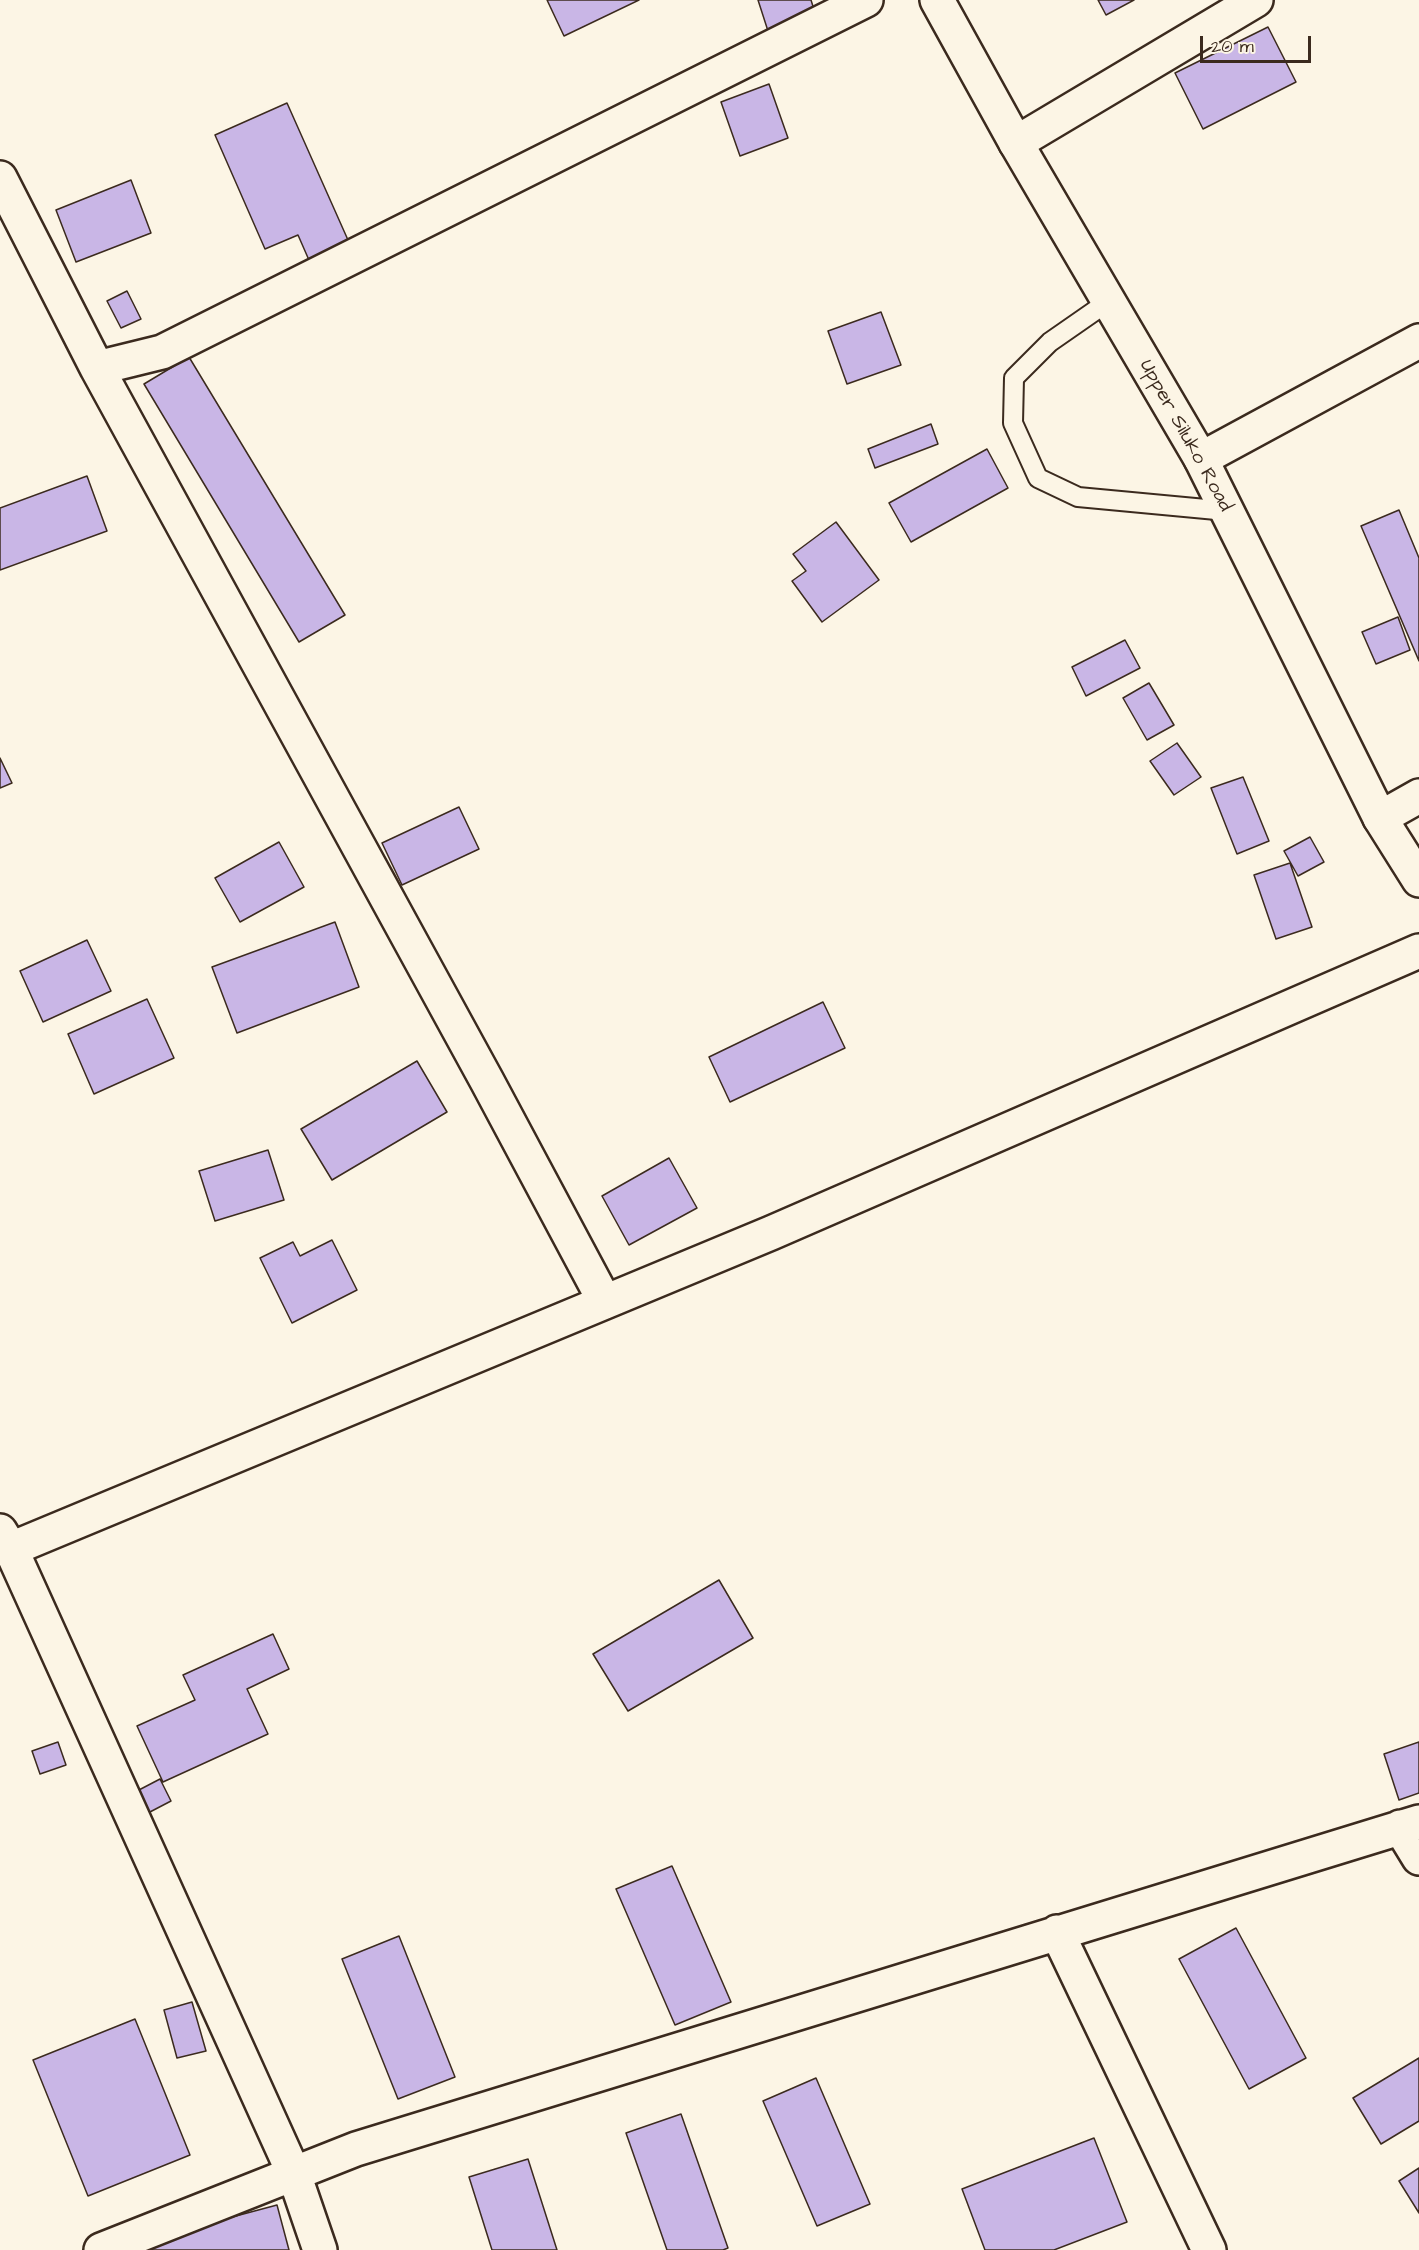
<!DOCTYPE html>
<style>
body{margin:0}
#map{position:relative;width:1419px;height:2250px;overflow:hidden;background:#fcf5e5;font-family:"Architects Daughter",sans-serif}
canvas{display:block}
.scale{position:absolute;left:1200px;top:36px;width:111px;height:27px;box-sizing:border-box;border:3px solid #3b2a1e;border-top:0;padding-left:8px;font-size:18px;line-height:21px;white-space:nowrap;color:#3b2a1e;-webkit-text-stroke:4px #fcf5e5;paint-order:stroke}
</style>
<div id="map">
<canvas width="1419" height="2250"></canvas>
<div class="scale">20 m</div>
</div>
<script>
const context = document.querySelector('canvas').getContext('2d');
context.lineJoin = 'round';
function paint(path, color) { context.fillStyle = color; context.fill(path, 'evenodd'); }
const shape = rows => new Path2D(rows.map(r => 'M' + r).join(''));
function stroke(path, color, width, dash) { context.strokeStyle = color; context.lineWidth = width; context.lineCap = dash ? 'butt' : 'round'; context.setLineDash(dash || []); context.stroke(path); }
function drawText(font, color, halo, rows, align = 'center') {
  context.font = font + ' "Architects Daughter",sans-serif'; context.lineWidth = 4.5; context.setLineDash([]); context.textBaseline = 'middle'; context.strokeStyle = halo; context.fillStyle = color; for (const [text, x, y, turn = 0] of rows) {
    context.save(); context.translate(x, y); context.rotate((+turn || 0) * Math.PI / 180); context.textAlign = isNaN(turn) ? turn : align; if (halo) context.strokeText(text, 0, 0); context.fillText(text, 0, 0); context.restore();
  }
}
const building = shape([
 [547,0,639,0,564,36,547,0],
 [758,0,811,0,816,16,768,31,758,0],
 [1098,0,1134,0,1106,15,1098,0],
 [1268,27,1296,82,1203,129,1175,73,1268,27],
 [769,84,788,138,740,156,721,102,769,84],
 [287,103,352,249,312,267,298,235,265,249,215,135,287,103],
 [131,180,151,233,76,262,56,210,131,180],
 [127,291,141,319,121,328,107,301,127,291],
 [881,312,901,365,847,384,828,331,881,312],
 [189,357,345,615,299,642,144,384,189,357],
 [931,424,938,444,875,468,868,449,931,424],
 [987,449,1008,488,911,542,889,503,987,449],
 [87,476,107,531,0,570,0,508,87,476],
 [1399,510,1419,558,1419,661,1361,526,1399,510],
 [836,522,879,580,822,622,792,581,806,571,793,554,836,522],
 [1398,617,1410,650,1376,664,1362,632,1398,617],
 [1125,640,1140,668,1086,696,1072,667,1125,640],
 [1149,683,1174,725,1147,740,1123,698,1149,683],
 [1177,743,1201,777,1174,795,1150,761,1177,743],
 [0,758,12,783,0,788,0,758],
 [1243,777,1269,841,1237,854,1211,788,1243,777],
 [459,807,479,849,402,885,382,843,459,807],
 [1310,837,1324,862,1298,876,1284,851,1310,837],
 [279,842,304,887,240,922,215,878,279,842],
 [1290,863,1312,927,1276,939,1254,875,1290,863],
 [335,922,359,987,237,1033,212,967,335,922],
 [87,940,111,991,43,1022,20,971,87,940],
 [147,999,174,1058,94,1094,68,1034,147,999],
 [823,1002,845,1048,730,1102,709,1057,823,1002],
 [417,1061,447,1112,332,1180,301,1129,417,1061],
 [268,1150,284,1200,215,1221,199,1171,268,1150],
 [669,1158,697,1208,629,1245,602,1196,669,1158],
 [332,1240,357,1290,292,1323,260,1258,293,1242,300,1256,332,1240],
 [719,1580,753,1638,628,1711,593,1654,719,1580],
 [273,1634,289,1669,247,1689,268,1734,163,1782,137,1726,195,1700,183,1675,273,1634],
 [58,1742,66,1765,40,1774,32,1751,58,1742],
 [1419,1742,1419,1793,1399,1800,1384,1754,1419,1742],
 [160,1779,171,1801,148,1813,137,1791,160,1779],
 [672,1866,731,2002,675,2025,616,1889,672,1866],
 [1236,1928,1306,2058,1249,2089,1179,1959,1236,1928],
 [399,1936,455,2077,398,2099,342,1959,399,1936],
 [192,2002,206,2051,177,2058,164,2010,192,2002],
 [135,2019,190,2155,88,2196,33,2060,135,2019],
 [1419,2058,1419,2121,1381,2144,1353,2098,1419,2058],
 [816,2078,870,2204,817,2226,763,2101,816,2078],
 [681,2114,728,2248,723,2250,667,2250,626,2133,681,2114],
 [1094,2138,1127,2222,1054,2250,985,2250,962,2189,1094,2138],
 [528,2159,557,2250,492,2250,469,2177,528,2159],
 [1419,2168,1419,2213,1399,2181,1419,2168],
 [277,2205,289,2250,121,2250,120,2247,277,2205]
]);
const lane = shape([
 [1109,301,1050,342,1014,378,1013,423,1038,478,1078,497,1227,511]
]);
const street = shape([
 [1016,143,1256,0],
 [0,178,97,368,162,352,866,0],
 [97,368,487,1081,605,1302],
 [1201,459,1419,341],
 [1380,818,1419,796],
 [0,1531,11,1549,294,2174,320,2250],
 [11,1549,771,1233,1419,951],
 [1400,1827,1419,1858],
 [1057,1932,1209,2250],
 [101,2250,356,2149,1419,1822]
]);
const primary = shape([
 [937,0,1016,143,1201,459,1380,818,1419,880]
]);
const streetNames = [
 ["Upper Siluko Road",1185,436,61]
];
paint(building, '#c9b6e6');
stroke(building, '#3b2a1e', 1.5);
stroke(lane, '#3b2a1e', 22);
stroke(street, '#3b2a1e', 38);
stroke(primary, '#3b2a1e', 38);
stroke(lane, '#fcf5e5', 18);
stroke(street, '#fcf5e5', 33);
stroke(primary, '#fcf5e5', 33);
drawText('20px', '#3b2a1e', '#fcf5e5', streetNames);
</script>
